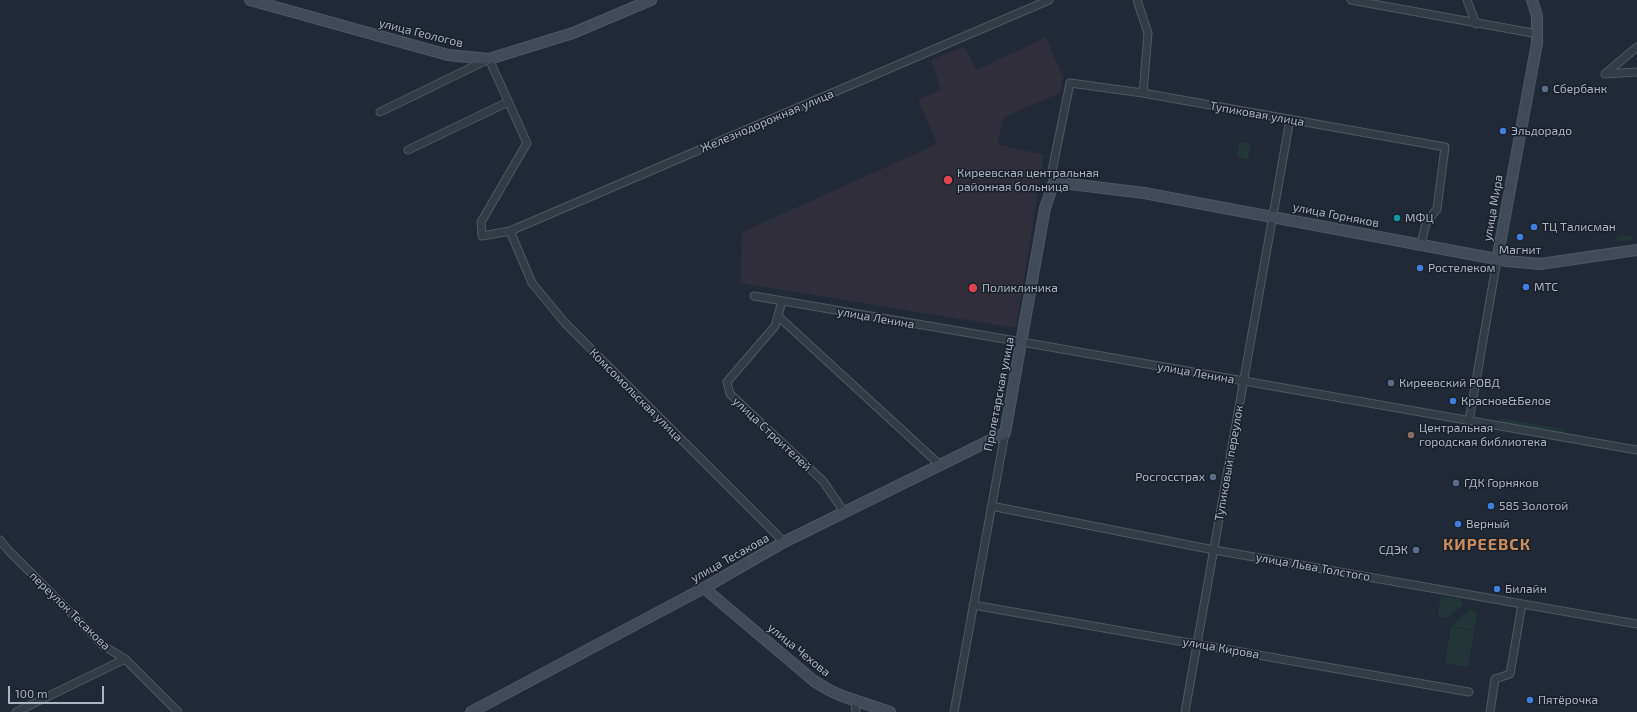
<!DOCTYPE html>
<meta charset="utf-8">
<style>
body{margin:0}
#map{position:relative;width:1637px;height:712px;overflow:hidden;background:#202935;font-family:"Exo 2",sans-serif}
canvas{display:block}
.scale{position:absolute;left:8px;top:686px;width:96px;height:18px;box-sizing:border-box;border:2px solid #adb5c2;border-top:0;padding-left:5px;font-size:12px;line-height:14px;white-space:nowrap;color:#adb5c2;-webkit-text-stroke:3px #19202a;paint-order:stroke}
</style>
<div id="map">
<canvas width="1637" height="712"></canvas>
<div class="scale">100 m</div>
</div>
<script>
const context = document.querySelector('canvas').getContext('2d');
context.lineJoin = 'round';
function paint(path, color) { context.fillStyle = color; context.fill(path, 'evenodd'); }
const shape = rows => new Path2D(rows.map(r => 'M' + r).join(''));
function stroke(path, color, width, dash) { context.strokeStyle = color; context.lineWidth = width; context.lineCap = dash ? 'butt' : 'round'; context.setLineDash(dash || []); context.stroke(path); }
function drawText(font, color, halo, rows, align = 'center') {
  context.font = font + ' "Exo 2",sans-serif'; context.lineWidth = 3; context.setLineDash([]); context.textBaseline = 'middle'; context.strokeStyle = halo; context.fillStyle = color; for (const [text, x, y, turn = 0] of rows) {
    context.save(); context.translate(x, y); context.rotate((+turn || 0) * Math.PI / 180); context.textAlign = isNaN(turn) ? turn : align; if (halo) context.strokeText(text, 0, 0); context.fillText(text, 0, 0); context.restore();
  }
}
const medical = shape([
 [1046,37,1063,78,1060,93,1004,117,997,144,1044,155,1016,328,740,283,742,232,937,144,918,99,941,90,931,60,964,46,976,70]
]);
const green = shape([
 [1239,142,1251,144,1248,159,1237,157],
 [1631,235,1632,240,1617,242,1617,237],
 [1499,418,1564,429,1563,434,1498,423],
 [1441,596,1461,599,1463,605,1447,618,1438,616],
 [1471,609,1477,613,1474,630,1451,626],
 [1451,627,1474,631,1468,667,1445,663]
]);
const street = shape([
 [1137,0,1148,33,1143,93],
 [1351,0,1538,34],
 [1467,0,1476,24],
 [1605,74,1637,47],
 [1605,74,1637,72],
 [380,112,489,59,527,143,481,222,482,236,510,231,1049,0],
 [408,150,508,102],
 [1054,182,1052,171,1070,83,1143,93,1221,107,1445,147,1437,209,1426,223,1421,245],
 [510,231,532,283,565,323,784,542],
 [754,296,1022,342,1637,450],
 [782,301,775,326,727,382,730,394,823,481,844,512],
 [779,317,940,465],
 [1469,421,1497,260],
 [991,506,1214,550,1637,624],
 [0,540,9,551,104,646,125,659,178,712],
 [973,605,1469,692],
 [855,701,856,712],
 [16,712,125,659],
 [954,712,1005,433],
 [1185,712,1290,119],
 [1490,712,1495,679,1510,674,1522,604]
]);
const secondary = shape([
 [250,0,448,55,489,59,573,33,651,0],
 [1497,260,1537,43,1537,16,1532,0],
 [704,588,814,681,829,690,842,696,890,712],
 [471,712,704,588,784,542,1005,433,1045,208,1054,182,1144,193,1507,261,1540,264,1637,250]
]);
const markers = [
 [1545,89,4,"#5c6f8a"],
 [1503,131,4,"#3f7fe0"],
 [948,180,5,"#e0444e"],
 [1397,218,4,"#0f9aa8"],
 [1534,227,4,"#3f7fe0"],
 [1520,237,4,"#3f7fe0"],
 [1420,268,4,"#3f7fe0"],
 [1526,287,4,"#3f7fe0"],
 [973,288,5,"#e0444e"],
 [1391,383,4,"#5c6f8a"],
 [1453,401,4,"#3f7fe0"],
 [1411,435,4,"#8d6e63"],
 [1213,477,4,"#5c6f8a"],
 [1456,483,4,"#5c6f8a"],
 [1491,506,4,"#3f7fe0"],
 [1458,524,4,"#3f7fe0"],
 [1416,550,4,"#5c6f8a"],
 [1497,589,4,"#3f7fe0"],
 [1530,700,4,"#3f7fe0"]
];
const streetNames = [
 ["улица Геологов",421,33,14],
 ["Тупиковая улица",1257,114,10],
 ["Железнодорожная улица",767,121,-23],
 ["улица Мира",1493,208,-80],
 ["улица Горняков",1336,215,11],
 ["улица Ленина",876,318,10],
 ["улица Ленина",1196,373,10],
 ["Пролетарская улица",999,394,-79],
 ["Комсомольская улица",636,395,45],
 ["улица Строителей",772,434,43],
 ["Тупиковый переулок",1229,463,-80],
 ["улица Тесакова",730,558,-29],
 ["улица Льва Толстого",1313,567,10],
 ["переулок Тесакова",70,611,44],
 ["улица Кирова",1221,648,10],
 ["улица Чехова",799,650,39]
];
const poiNames = [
 ["Сбербанк",1553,89],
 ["Эльдорадо",1511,131],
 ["Киреевская центральная",957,173],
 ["районная больница",957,187],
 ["МФЦ",1405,218],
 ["ТЦ Талисман",1542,227],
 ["Магнит",1520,250,"center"],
 ["Ростелеком",1428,268],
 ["МТС",1534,287],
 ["Поликлиника",982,288],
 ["Киреевский РОВД",1399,383],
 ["Красное&Белое",1461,401],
 ["Центральная",1419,428],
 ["городская библиотека",1419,442],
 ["Росгосстрах",1205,477,"right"],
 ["ГДК Горняков",1464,483],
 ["585 Золотой",1499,506],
 ["Верный",1466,524],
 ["СДЭК",1408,550,"right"],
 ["Билайн",1505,589],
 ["Пятёрочка",1538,700]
];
const districtNames = [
 ["КИРЕЕВСК",1487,545]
];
paint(medical, '#2f2e3a');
paint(green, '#233637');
stroke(street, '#515863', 9);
stroke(secondary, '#515863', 12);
stroke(street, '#333b45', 7);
stroke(secondary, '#414a58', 10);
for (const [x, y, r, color] of markers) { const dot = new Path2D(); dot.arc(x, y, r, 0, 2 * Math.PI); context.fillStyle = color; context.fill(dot); stroke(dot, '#19202a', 1.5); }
drawText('12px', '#adb5c2', '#19202a', streetNames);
drawText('12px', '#adb5c2', '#19202a', poiNames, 'left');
context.letterSpacing = '1px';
drawText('bold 16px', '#cd8d5d', '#19202a', districtNames);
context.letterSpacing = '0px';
</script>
